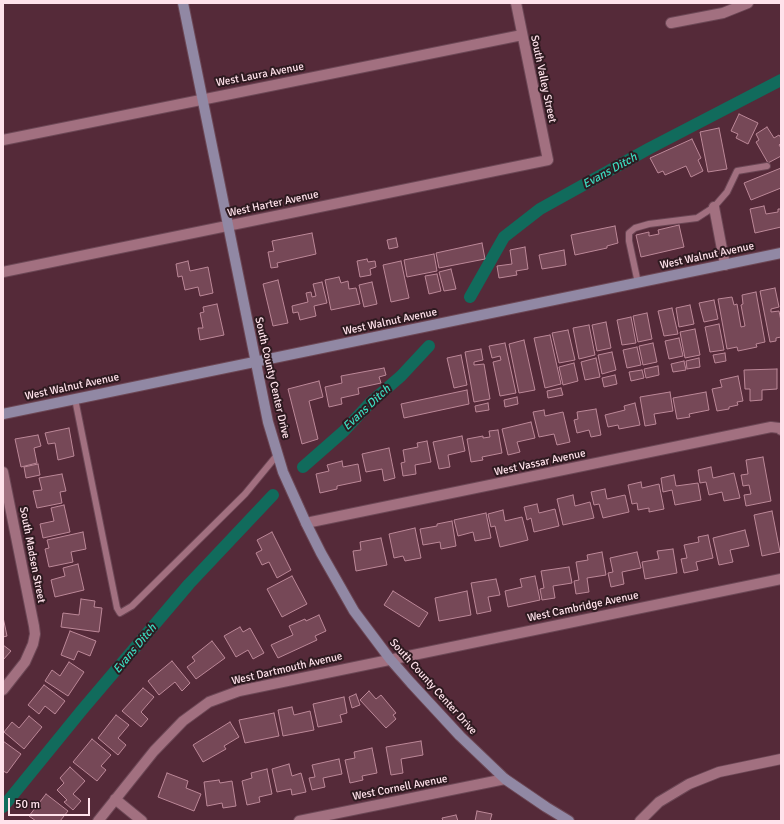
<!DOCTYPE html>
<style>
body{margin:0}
#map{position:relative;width:784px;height:824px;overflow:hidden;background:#552a39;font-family:Signika,sans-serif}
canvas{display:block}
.frame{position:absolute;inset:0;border:4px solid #ffe2eb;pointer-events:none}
.scale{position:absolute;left:8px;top:798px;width:82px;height:18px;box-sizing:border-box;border:2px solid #ffe2eb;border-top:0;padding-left:5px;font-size:12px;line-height:14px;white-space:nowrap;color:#ffe2eb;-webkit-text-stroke:3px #2e1a20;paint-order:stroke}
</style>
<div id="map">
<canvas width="784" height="824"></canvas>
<div class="frame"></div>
<div class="scale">50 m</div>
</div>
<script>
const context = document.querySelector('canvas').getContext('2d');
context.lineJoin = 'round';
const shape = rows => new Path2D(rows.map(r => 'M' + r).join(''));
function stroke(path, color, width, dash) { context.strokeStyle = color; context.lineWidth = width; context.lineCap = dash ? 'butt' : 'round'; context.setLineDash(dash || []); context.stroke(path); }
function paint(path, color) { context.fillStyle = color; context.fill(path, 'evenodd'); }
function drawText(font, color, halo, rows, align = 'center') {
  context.font = font + ' Signika,sans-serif'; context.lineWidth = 4; context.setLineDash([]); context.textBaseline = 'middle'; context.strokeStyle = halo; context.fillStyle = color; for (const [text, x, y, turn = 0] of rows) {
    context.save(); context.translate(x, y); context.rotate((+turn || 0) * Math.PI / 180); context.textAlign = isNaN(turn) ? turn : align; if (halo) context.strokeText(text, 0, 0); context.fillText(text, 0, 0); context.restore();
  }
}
const canal = shape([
 [470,297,504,237,540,209,650,148,781,80],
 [303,467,344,431,370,403,401,376,429,346],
 [3,807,82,710,189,584,273,495]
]);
const building = shape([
 [739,114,758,123,748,144,736,138,738,134,731,131,739,114],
 [767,127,774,138,779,135,781,138,781,143,779,145,781,148,781,156,768,163,756,142,759,140,756,134,767,127],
 [719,128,727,169,708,172,700,132,719,128],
 [692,139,701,158,698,160,703,171,691,177,686,166,665,175,663,171,658,173,650,158,692,139],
 [781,168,781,188,751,200,744,183,781,168],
 [764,206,766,214,778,212,778,209,781,209,781,227,755,233,750,209,764,206],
 [679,225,684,247,641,257,636,235,649,232,649,236,659,234,658,230,679,225],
 [615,226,618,243,607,246,607,248,575,255,571,235,615,226],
 [312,233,316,254,277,263,278,267,271,268,268,252,274,251,272,241,312,233],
 [396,238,398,247,389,249,387,240,396,238],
 [482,243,485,259,439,268,436,253,482,243],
 [525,247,528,269,516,271,517,275,499,278,497,266,512,264,510,250,525,247],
 [564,250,566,265,542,269,539,255,564,250],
 [434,254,437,271,407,277,404,260,434,254],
 [367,259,368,262,375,261,376,267,370,269,371,275,360,277,357,261,367,259],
 [188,261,190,271,208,267,213,293,200,296,198,287,185,290,182,276,178,277,176,264,188,261],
 [401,261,409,298,391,302,383,265,401,261],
 [451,269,456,289,444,291,439,272,451,269],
 [437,274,441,291,429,294,425,276,437,274],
 [339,277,341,283,348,281,349,289,356,288,360,304,331,310,325,280,339,277],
 [278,280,288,323,273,326,263,284,278,280],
 [322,282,327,303,314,306,316,316,300,320,298,312,293,313,292,306,308,302,306,293,311,292,312,297,316,296,313,284,322,282],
 [372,282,377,304,364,307,359,285,372,282],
 [775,288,779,307,771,309,771,312,779,311,781,321,781,337,776,338,776,341,770,342,760,291,775,288],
 [756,292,765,342,756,344,757,347,738,351,737,347,727,349,718,299,732,297,734,305,737,304,741,327,745,326,741,305,743,304,742,295,756,292],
 [714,300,718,319,704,322,699,303,714,300],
 [217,304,224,335,200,340,198,328,203,328,200,313,204,312,203,307,217,304],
 [690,305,694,324,679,327,676,308,690,305],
 [672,308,678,334,664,336,658,311,672,308],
 [647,313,652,339,638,342,633,316,647,313],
 [631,317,636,343,622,345,617,320,631,317],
 [606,322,611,348,597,351,592,325,606,322],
 [719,324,724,350,710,352,705,327,719,324],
 [589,325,595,355,579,359,573,328,589,325],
 [695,329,700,355,685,358,680,332,695,329],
 [568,330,575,360,559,363,552,333,568,330],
 [550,335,561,384,545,388,534,338,550,335],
 [679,338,683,356,669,359,665,341,679,338],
 [524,340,535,390,519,393,509,344,524,340],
 [505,343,516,393,500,396,493,362,501,360,500,356,492,358,489,346,505,343],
 [653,343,657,362,643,365,639,346,653,343],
 [637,347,641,365,627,368,623,350,637,347],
 [481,349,483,360,474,362,474,365,484,364,490,399,474,402,465,352,481,349],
 [612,352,616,370,602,374,598,355,612,352],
 [725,353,726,361,715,363,713,355,725,353],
 [461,355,467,385,454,388,447,358,461,355],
 [596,358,600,377,585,380,581,362,596,358],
 [699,358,700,367,687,369,686,361,699,358],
 [684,361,686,370,673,372,671,364,684,361],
 [574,363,578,381,563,385,559,367,574,363],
 [658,366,659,375,646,378,644,369,658,366],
 [384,368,386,375,379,377,381,383,358,388,359,394,341,398,342,404,329,407,325,387,342,383,341,376,384,368],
 [777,369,777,389,762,390,762,400,750,401,750,389,745,389,744,370,777,369],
 [642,370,644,378,631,381,629,372,642,370],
 [615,375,617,384,604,387,602,378,615,375],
 [738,376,743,401,737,402,738,405,729,407,729,409,717,411,712,389,722,387,720,380,738,376],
 [319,381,323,397,309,401,318,439,302,444,288,389,319,381],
 [561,388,563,395,548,398,547,391,561,388],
 [467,390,469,404,404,418,401,404,467,390],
 [670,392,673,411,654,414,656,424,645,426,640,397,670,392],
 [706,392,709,410,689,414,690,417,677,419,673,398,706,392],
 [517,397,518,404,505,407,504,400,517,397],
 [488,403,489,410,476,412,475,406,488,403],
 [635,403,640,425,619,429,618,425,608,427,605,415,625,410,624,406,635,403],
 [596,409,601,435,591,437,589,430,577,433,574,420,578,419,577,412,596,409],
 [544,410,545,416,563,412,570,442,557,445,554,434,539,437,533,412,544,410],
 [531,422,535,438,517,442,520,452,508,455,502,429,531,422],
 [69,428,74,456,58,460,55,443,48,444,45,433,69,428],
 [498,430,502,453,482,457,483,460,471,462,467,439,483,436,483,438,490,437,489,431,498,430],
 [38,435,41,446,34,448,37,463,21,467,15,439,38,435],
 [462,436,465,451,448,455,450,467,439,469,433,442,462,436],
 [427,441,431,462,415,465,416,474,403,476,401,463,405,462,403,450,418,447,417,443,427,441],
 [389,448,395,478,384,481,382,469,366,472,362,454,389,448],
 [763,457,771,501,746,506,744,495,751,494,749,485,743,486,741,475,748,474,746,460,763,457],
 [342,461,343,467,358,464,361,481,337,486,337,489,320,493,316,474,329,471,327,465,342,461],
 [38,464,40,475,26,478,24,467,38,464],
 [711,467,713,478,734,473,740,498,724,501,722,492,709,495,706,482,700,483,698,470,711,467],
 [62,474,66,491,60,492,62,503,37,508,33,491,42,490,39,478,62,474],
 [674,475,676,486,698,483,701,500,675,505,672,490,663,492,661,478,674,475],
 [641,482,642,488,659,484,664,509,649,512,649,508,638,510,637,503,632,504,628,485,641,482],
 [605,489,607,499,625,495,629,512,603,518,599,504,594,505,591,492,605,489],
 [573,495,575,506,590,502,594,518,563,525,557,499,573,495],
 [537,504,539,513,555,509,559,526,534,532,531,518,527,520,524,507,537,504],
 [64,505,70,532,43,538,40,524,54,521,51,508,64,505],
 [503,510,505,521,522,517,528,540,500,547,495,526,491,527,488,514,503,510],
 [772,511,780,552,762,556,754,515,772,511],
 [486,513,491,538,475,541,473,532,458,536,454,520,486,513],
 [452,521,456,546,441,549,440,542,423,545,420,529,437,526,437,524,452,521],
 [415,528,421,558,405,561,403,556,394,558,389,534,415,528],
 [745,530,749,546,730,550,733,562,719,565,713,538,745,530],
 [83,532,86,549,71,552,73,562,49,567,45,549,49,548,47,540,83,532],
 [272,532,291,570,277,578,269,562,262,565,256,553,262,550,257,540,272,532],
 [708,535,713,558,696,562,698,570,684,573,681,559,687,558,684,545,699,542,698,537,708,535],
 [381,538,387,565,356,571,353,551,361,550,360,542,381,538],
 [673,549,677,573,645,579,642,562,659,559,657,551,673,549],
 [602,552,606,575,587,578,589,592,576,594,574,581,579,580,576,562,588,560,587,555,602,552],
 [637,552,641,568,622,572,624,584,611,587,608,573,613,572,610,558,637,552],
 [78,564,84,590,55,597,51,580,65,576,63,568,78,564],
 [569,567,572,583,553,586,555,598,542,600,540,589,544,588,541,571,569,567],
 [292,576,307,604,282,617,267,589,292,576],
 [535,576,540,600,508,607,505,591,522,587,520,579,535,576],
 [496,579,500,595,488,597,491,611,477,614,471,583,496,579],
 [393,591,428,613,419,627,384,605,393,591],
 [467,591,471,615,439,621,435,598,467,591],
 [81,599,95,601,94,607,102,608,99,632,61,627,63,613,79,615,81,599],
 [319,615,326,631,315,636,317,640,278,658,271,645,293,635,289,626,305,619,306,621,319,615],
 [3,617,7,636,3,637,3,617],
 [240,627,243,632,250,628,264,653,253,659,248,650,236,657,224,636,240,627],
 [70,631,96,641,90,656,78,651,74,660,61,655,70,631],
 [212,641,225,658,196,679,187,667,195,661,192,657,212,641],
 [3,645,11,651,3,660,3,645],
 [172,661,190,683,182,691,175,682,159,695,148,681,172,661],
 [69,662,84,672,68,696,45,681,52,670,60,676,69,662],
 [44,685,65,701,55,714,45,706,39,714,28,705,44,685],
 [143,688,154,697,141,712,148,719,141,727,122,711,143,688],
 [369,691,376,699,381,695,396,713,393,715,396,719,386,728,360,700,369,691],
 [356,694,360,705,352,708,349,697,356,694],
 [344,697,347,713,340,715,342,722,318,727,313,704,344,697],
 [292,707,294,715,310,711,314,730,283,736,278,710,292,707],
 [274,713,279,736,245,743,239,720,274,713],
 [116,715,129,725,118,738,126,745,118,755,98,738,116,715],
 [29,716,42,727,24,749,4,732,12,722,19,728,29,716],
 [230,722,239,737,224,746,226,749,203,762,193,745,230,722],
 [92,739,111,755,101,766,106,770,97,781,73,762,92,739],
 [3,741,21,754,7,773,3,771,3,741],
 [421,741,423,755,401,759,403,773,391,775,386,747,421,741],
 [372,748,377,773,362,776,363,780,350,783,345,760,355,758,354,752,372,748],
 [339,759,342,774,323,778,325,787,312,790,309,778,315,777,312,765,339,759],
 [289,764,292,776,301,773,306,792,292,795,291,789,277,792,272,769,289,764],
 [70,767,85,781,73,794,81,801,73,810,64,802,67,800,57,790,64,783,60,778,70,767],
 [267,769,272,794,259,797,260,802,247,805,242,781,252,778,251,773,267,769],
 [167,773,188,781,186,788,201,794,194,811,158,797,167,773],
 [219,780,220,783,232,781,236,806,223,808,222,803,207,806,204,782,219,780],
 [46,794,68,811,60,821,36,821,29,816,46,794],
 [477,811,492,814,490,821,475,821,477,811],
 [456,815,458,821,443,821,442,818,456,815]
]);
const lane = shape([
 [638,283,629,241,629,233,635,228,649,224,697,218,714,207,727,192,737,171,767,166],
 [75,399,117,608,120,613,132,606,245,494,278,454]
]);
const street = shape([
 [671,23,723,13,748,3],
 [3,140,522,35],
 [714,207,725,265],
 [3,272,548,160,516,3],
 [3,472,34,626,35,634,33,644,25,662,3,690],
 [306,523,771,427,779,428,781,430],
 [115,799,142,821],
 [98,821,154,751,183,721,209,702,239,691,781,579],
 [299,821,505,779],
 [640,821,659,802,689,784,719,772,781,759]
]);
const secondary = shape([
 [183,3,268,422,283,472,306,523,321,553,354,611,390,659,411,683,460,736,505,779,546,807,569,821],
 [3,414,781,253]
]);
const streetNames = [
 ["West Laura Avenue",260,75,-11],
 ["South Valley Street",543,79,78],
 ["West Harter Avenue",273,204,-12],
 ["West Walnut Avenue",707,256,-12],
 ["West Walnut Avenue",390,322,-12],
 ["South County Center Drive",272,378,77],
 ["West Walnut Avenue",72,387,-12],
 ["West Vassar Avenue",540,463,-12],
 ["South Madsen Street",32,555,79],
 ["West Cambridge Avenue",583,607,-12],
 ["West Dartmouth Avenue",287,669,-13],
 ["South County Center Drive",433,687,48],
 ["West Cornell Avenue",400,788,-11]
];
const waterNames = [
 ["Evans Ditch",610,171,-29],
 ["Evans Ditch",367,408,-43],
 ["Evans Ditch",135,649,-50]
];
stroke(canal, '#116b5c', 12);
paint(building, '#764857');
stroke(building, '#bc8898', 1);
stroke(lane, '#6c4755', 8);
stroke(street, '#6c4755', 12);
stroke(secondary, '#6c4755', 12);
stroke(lane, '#a27080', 6);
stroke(street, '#a27080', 10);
stroke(secondary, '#9188a4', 10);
drawText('11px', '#ffe2eb', '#2e1a20', streetNames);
drawText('italic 12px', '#3cdbbf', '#2e1a20', waterNames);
</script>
